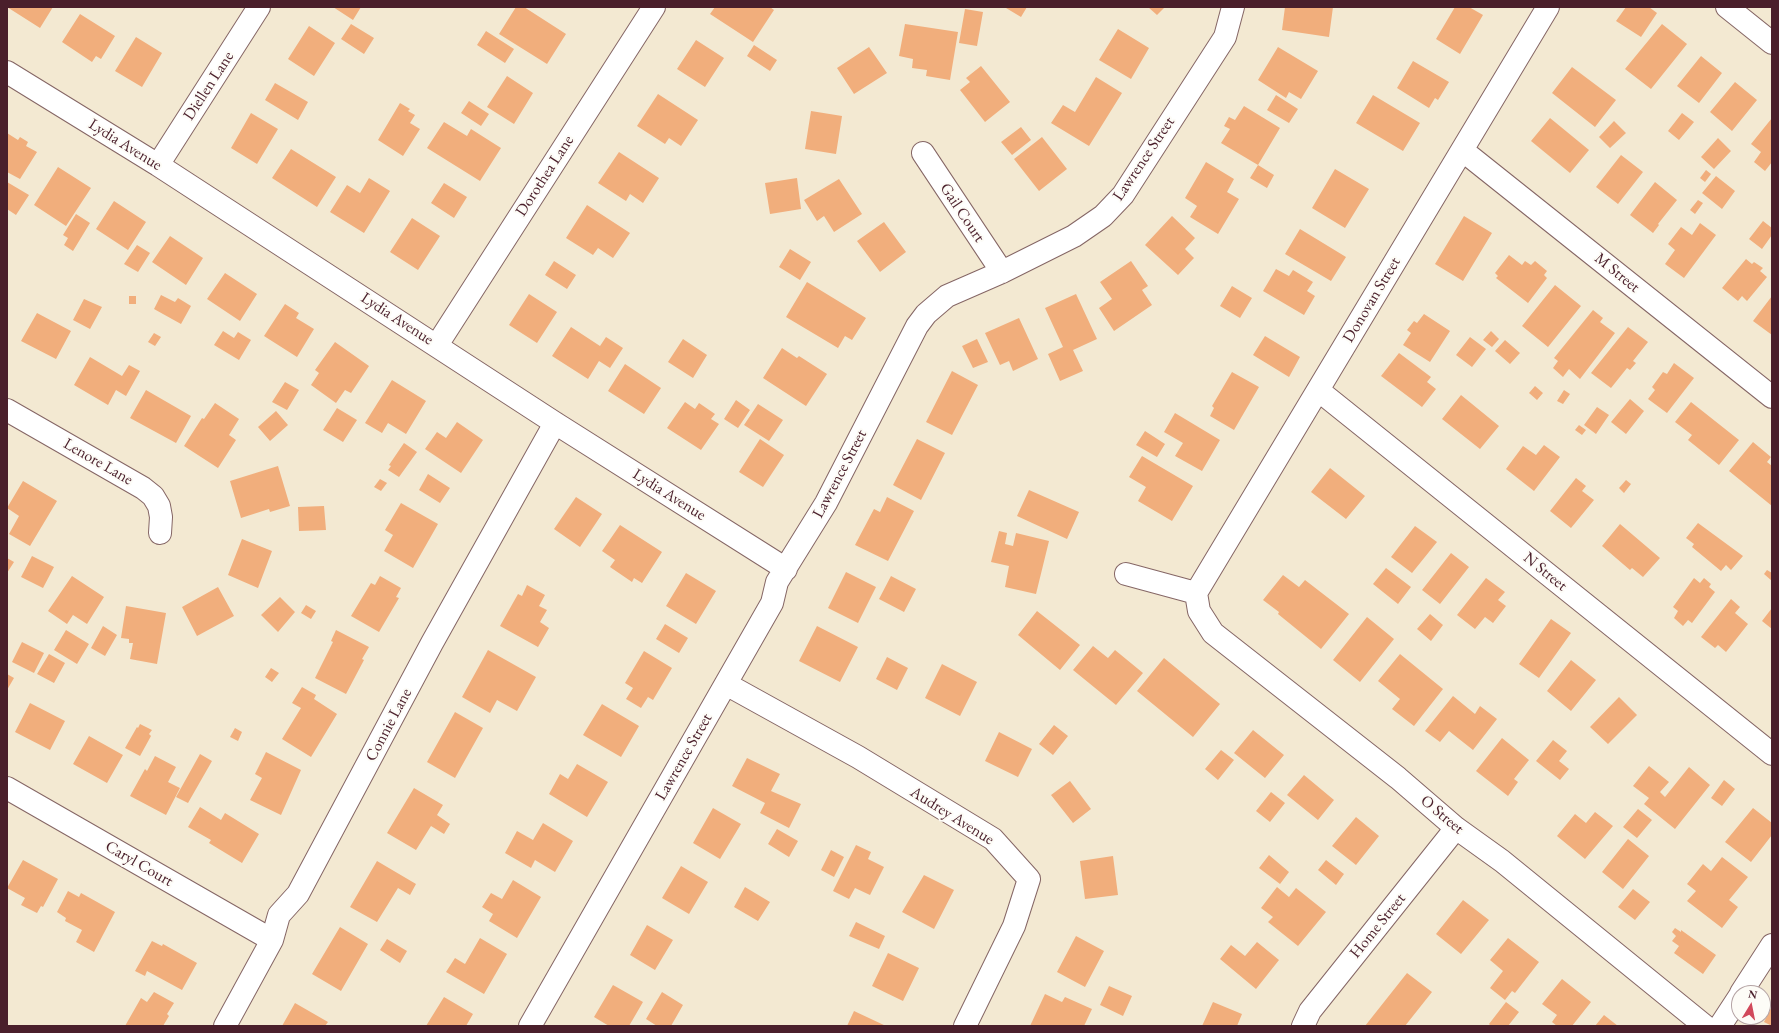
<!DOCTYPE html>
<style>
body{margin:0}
#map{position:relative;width:1779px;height:1033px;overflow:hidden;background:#f3e9d2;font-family:"EB Garamond",serif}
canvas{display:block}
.frame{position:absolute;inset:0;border:8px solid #4a1f2b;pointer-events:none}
.north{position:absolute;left:1731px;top:985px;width:40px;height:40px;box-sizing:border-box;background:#fdfcf7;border:1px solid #b5a4a5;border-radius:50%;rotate:10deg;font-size:11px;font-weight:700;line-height:16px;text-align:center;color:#4a1f2b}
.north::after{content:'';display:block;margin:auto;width:14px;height:18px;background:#d1495b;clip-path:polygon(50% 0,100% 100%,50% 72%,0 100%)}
</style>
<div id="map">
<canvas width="1779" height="1033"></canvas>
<div class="frame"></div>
<div class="north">N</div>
</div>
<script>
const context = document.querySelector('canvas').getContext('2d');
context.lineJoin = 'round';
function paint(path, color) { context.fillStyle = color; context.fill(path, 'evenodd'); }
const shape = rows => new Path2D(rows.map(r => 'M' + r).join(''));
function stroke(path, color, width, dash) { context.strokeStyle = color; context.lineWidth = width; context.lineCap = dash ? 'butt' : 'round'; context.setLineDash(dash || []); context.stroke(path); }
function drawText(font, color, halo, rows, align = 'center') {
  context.font = font + ' "EB Garamond",serif'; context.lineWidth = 4; context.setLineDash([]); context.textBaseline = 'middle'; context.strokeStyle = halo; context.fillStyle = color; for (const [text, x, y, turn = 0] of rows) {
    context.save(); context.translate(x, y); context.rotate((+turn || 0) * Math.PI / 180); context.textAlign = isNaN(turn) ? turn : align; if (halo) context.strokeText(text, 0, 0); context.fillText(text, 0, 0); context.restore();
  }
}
const building = shape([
 [7,7,53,7,40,28],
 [333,7,361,7,353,20],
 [516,7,524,7,566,34,547,64,499,34],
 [715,7,770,7,774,10,753,42,710,14],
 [1006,7,1027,7,1021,17,1006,8],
 [1148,7,1165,7,1157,15],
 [1285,7,1333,7,1329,37,1282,30],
 [1455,7,1469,7,1483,15,1460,54,1436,39],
 [1626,7,1649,7,1657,13,1641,37,1616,21],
 [965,9,983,12,977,46,959,43],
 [80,14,115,36,101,59,96,56,92,62,62,42],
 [351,24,374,38,364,54,341,39],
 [905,24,958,32,950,80,926,76,927,70,912,68,913,59,899,56],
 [1662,24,1687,44,1651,89,1625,69],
 [309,26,335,43,314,76,288,59],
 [1118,29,1149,48,1131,79,1099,60],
 [486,31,514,49,505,63,477,45],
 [136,37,162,53,142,87,115,71],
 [696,40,724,58,705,87,677,69],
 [754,45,777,60,770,71,747,56],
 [869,47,887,73,854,94,837,68],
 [1278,47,1318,71,1301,99,1289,92,1286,98,1258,80],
 [1701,56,1722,73,1699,103,1677,86],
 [1413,61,1449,82,1438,100,1435,98,1429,108,1397,88],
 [981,66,1010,102,985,122,960,90,970,82,966,78],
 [1572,67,1616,100,1595,127,1552,93],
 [507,76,533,93,514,124,487,107],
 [1096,77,1122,93,1089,146,1051,123,1063,105,1075,112],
 [1735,82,1757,100,1732,131,1710,112],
 [275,83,308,102,298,120,265,100],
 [658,94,698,120,681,146,669,138,665,144,637,126],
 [1276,95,1298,109,1289,123,1267,110],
 [1373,95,1420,123,1403,151,1356,123],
 [469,101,489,114,481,126,461,113],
 [400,103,410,109,408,111,415,115,410,123,420,129,403,156,378,140],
 [1244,106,1280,128,1258,165,1221,143,1230,129,1224,126,1229,117,1235,120],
 [811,111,842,116,836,154,805,149],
 [251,113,278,129,257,164,231,148],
 [1682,113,1694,122,1679,140,1668,131],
 [1550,118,1589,150,1570,173,1531,141],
 [1772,118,1772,162,1765,171,1754,162,1761,152,1751,144],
 [1614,121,1626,133,1610,148,1599,137],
 [444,122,467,136,471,129,501,148,480,181,427,148],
 [1021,127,1031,140,1012,155,1001,142],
 [7,133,18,140,20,137,28,142,26,146,37,152,20,179,7,172],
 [1042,137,1067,169,1039,191,1014,159],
 [1718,138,1731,151,1714,169,1701,157],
 [291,149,336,177,317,207,272,178],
 [619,152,659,178,643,203,630,194,626,201,598,183],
 [1621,155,1643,172,1618,204,1596,187],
 [1206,162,1234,179,1227,192,1239,199,1218,234,1190,217,1197,206,1185,198],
 [1258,165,1274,175,1267,188,1250,178],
 [58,167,91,188,66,226,34,205],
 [1335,169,1369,189,1345,228,1312,208],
 [1706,170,1711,174,1705,182,1700,178],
 [1716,176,1735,191,1722,209,1702,193],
 [369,178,390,191,364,233,330,212,347,185,360,193],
 [797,178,801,209,770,214,765,183],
 [839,179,862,214,834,232,824,216,817,221,804,200],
 [7,182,29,195,16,215,7,209],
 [1655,182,1677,200,1658,224,1659,225,1653,233,1630,215],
 [444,183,467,197,454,218,431,203],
 [1698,200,1703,203,1695,214,1690,210],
 [114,201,146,222,128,250,96,229],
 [587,205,630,233,613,258,598,248,593,255,566,238],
 [76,214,90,223,73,251,64,245,68,238,63,235],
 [1172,216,1195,238,1185,249,1194,258,1178,275,1145,245],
 [1464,216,1492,233,1463,281,1435,264],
 [412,218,440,236,418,270,390,252],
 [1763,221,1772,228,1772,235,1762,249,1749,239],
 [884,222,906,252,880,272,857,241],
 [1700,223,1716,235,1684,278,1665,264,1675,250,1668,244,1681,227,1692,235],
 [1300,229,1346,257,1331,281,1285,254],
 [170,236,203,258,186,285,152,262],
 [137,245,150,253,138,272,124,264],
 [790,249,811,262,800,280,779,267],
 [1509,255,1522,265,1525,261,1531,265,1535,261,1547,271,1544,275,1547,278,1528,303,1496,278,1498,276,1495,273],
 [1746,259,1752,264,1754,262,1763,268,1760,271,1767,277,1747,301,1742,296,1738,301,1722,288],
 [554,261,576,275,567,289,545,275],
 [1131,261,1148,286,1142,290,1152,305,1114,331,1099,308,1112,299,1100,282],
 [1276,269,1289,276,1293,270,1313,282,1307,291,1315,296,1304,315,1263,291],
 [225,273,257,294,240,321,207,299],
 [807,282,866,318,852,340,845,336,838,348,786,317],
 [1555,285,1581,306,1548,347,1522,326],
 [1232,286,1252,298,1240,318,1220,306],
 [529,294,557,312,537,343,509,325],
 [1076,294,1097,339,1073,350,1083,371,1060,381,1048,354,1063,347,1045,308],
 [161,295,175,302,178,298,191,306,181,324,154,309],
 [129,296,136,296,136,304,129,304],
 [1772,296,1772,335,1753,321],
 [84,299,102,307,90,329,73,320],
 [285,304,299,313,296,318,314,329,297,357,264,336],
 [1593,310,1603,318,1600,322,1615,333,1580,379,1569,369,1563,377,1553,368,1558,361,1554,358],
 [37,313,71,331,56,359,21,341],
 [1424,314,1450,331,1430,362,1403,345,1411,333,1407,330,1414,321,1417,323],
 [1019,318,1038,359,1013,371,1009,361,1000,365,985,333],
 [571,327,600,346,606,337,623,348,610,368,599,361,588,379,552,356],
 [1628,327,1648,342,1633,361,1636,363,1630,370,1627,368,1611,388,1591,373],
 [223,331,234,338,238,332,251,340,239,360,214,345],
 [1491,331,1499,339,1492,347,1483,340],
 [154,333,161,337,155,346,148,342],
 [1265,336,1300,357,1289,377,1253,355],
 [1470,337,1486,349,1472,367,1456,355],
 [683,339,707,355,693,378,668,362],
 [977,339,988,362,973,368,962,346],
 [1505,340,1520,353,1510,364,1495,351],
 [335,342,369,366,351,393,345,390,336,403,311,385,319,373,315,370],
 [782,348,797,358,799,356,827,374,806,406,763,378],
 [1399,353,1431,377,1427,382,1436,389,1422,407,1381,376],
 [90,357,122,376,129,365,140,371,126,396,116,390,108,405,74,385],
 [1674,363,1694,378,1667,413,1648,399,1655,390,1652,387,1663,372,1667,374],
 [625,364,661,388,644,414,608,391],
 [952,371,978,385,952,435,926,422],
 [1232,372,1259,387,1234,430,1210,416,1214,408,1212,406],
 [392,380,426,401,406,434,388,423,382,433,365,423],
 [285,382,299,390,287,410,272,402],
 [1535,386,1543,393,1537,400,1529,393],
 [146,390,191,416,176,443,130,418],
 [1564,390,1570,394,1563,404,1557,401],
 [1461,395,1499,426,1480,449,1442,419],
 [1630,399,1644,411,1626,434,1611,422],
 [736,400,750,410,738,428,724,419],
 [685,402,695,409,699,403,715,414,711,419,719,424,701,450,667,428],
 [1691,402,1739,440,1719,465,1688,440,1692,435,1675,422],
 [215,403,239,419,229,435,236,440,218,468,184,446,202,418,204,419],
 [758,404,783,420,769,441,744,425],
 [1597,407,1609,415,1596,434,1584,425],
 [337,408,357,420,343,442,323,430],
 [276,411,288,425,270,441,258,427],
 [1175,413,1220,440,1202,471,1175,456,1183,443,1164,432],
 [457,422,483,440,461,473,425,449,437,432,446,438],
 [1579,425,1586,430,1582,435,1575,430],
 [1145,431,1165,444,1157,457,1136,445],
 [760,439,784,455,763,487,739,472],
 [917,439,945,453,921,500,893,485],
 [1753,442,1771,457,1767,462,1772,466,1772,506,1729,471],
 [404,443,417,452,399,477,388,470,391,466,389,465],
 [1544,445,1560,457,1534,491,1506,469,1523,446,1536,455],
 [1142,456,1193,486,1172,521,1138,501,1146,487,1129,477],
 [278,466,290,506,270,512,269,509,241,518,230,481],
 [1330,468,1365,496,1346,519,1311,492],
 [428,474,450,488,440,503,419,490],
 [1576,478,1586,486,1582,491,1594,500,1571,528,1550,511],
 [380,479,387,483,381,491,374,487],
 [1626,480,1631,484,1624,493,1619,488],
 [23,481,57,501,30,546,9,534,19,516,7,508],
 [1029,490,1079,512,1067,539,1017,516],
 [576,497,602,514,580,547,554,529],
 [887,497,914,511,888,561,855,545,874,509,880,512],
 [401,503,438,524,413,568,384,551,393,535,385,530],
 [324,506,326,530,299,531,298,507],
 [1698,523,1743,556,1731,570,1726,565,1721,571,1692,547,1694,544,1686,538],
 [1620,524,1660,558,1643,577,1632,568,1630,570,1602,546],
 [620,525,662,552,642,583,634,578,632,582,610,567,615,560,602,551],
 [1415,526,1437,542,1412,573,1391,557],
 [999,531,1007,533,1005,544,1013,546,1016,533,1049,541,1036,594,1005,587,1009,566,991,562],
 [242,539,272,551,258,588,228,575],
 [1451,553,1469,567,1440,604,1422,590],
 [32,556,54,567,43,588,21,577],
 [7,558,14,562,7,573],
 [1386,568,1411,587,1398,604,1373,584],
 [1767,570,1772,573,1772,581,1764,574],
 [846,572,876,587,858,623,828,608],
 [686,573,716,591,696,624,666,606],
 [1283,575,1299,587,1305,580,1349,614,1321,649,1278,614,1279,612,1263,600],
 [72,576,104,597,87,624,73,615,67,624,48,611],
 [380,576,401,588,396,597,399,598,379,632,351,616,371,583,375,585],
 [891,576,916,589,904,612,879,599],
 [1486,578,1505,592,1498,600,1506,606,1493,623,1485,617,1475,629,1457,615],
 [1694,578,1700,583,1704,578,1711,584,1709,587,1715,592,1692,623,1688,620,1683,626,1674,618,1678,611,1673,607],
 [527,585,545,595,539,606,547,610,540,622,549,628,538,647,500,626,518,594,522,596],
 [218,587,234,616,197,636,182,607],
 [280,597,295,612,278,632,261,615],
 [1731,599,1740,607,1735,613,1748,624,1726,652,1718,645,1715,648,1701,637],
 [306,605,316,611,311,619,301,613],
 [126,606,166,613,157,664,130,659,133,643,129,643,129,639,121,638],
 [1772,608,1772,629,1762,621],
 [1037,611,1080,645,1060,670,1018,635],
 [1430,614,1443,625,1431,641,1417,629],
 [1367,617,1394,639,1360,682,1333,660],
 [1551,619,1571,633,1539,678,1519,664],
 [665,624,688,638,679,653,656,639],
 [103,626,117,635,105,656,91,648],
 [817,626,858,647,840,682,799,661],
 [66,630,89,644,77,664,54,650],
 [336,630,369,647,362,659,364,660,346,694,315,678,333,642,331,641],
 [22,642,44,653,34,673,12,662],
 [1093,646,1108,658,1115,650,1143,673,1116,705,1073,670],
 [488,650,536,677,517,711,497,700,490,713,462,697],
 [644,651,672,668,653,700,648,697,641,708,626,699,633,688,625,683],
 [49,654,65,663,54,683,37,674],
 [1400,654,1443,689,1414,726,1392,709,1400,699,1378,681],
 [887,657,908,668,897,690,876,679],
 [1164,658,1220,704,1193,737,1137,691],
 [1571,660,1596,680,1571,711,1547,691],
 [942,664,977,682,960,716,925,698],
 [271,668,279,673,272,682,265,677],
 [7,674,14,678,7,690],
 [302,687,316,695,314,699,337,714,311,757,282,739,301,708,292,703],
 [1453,696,1475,714,1480,706,1497,719,1473,750,1449,731,1440,742,1425,731],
 [1619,697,1637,715,1608,744,1590,727],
 [30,703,65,721,50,750,15,732],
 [602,704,639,726,621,757,583,735],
 [455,712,483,728,455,778,427,762],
 [140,724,152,730,149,734,151,736,140,756,125,748,137,727,138,728],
 [1054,725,1068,736,1053,755,1039,744],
 [235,728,242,732,238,741,230,737],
 [1253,730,1284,755,1265,778,1234,753],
 [999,732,1032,749,1018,777,985,761],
 [89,736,123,755,107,783,73,764],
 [1502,738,1529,760,1514,779,1518,782,1508,796,1476,771],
 [1553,740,1567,751,1559,761,1569,769,1560,780,1536,761],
 [1221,750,1234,760,1218,780,1205,769],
 [266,752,301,770,281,815,250,800,262,778,255,774],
 [200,754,212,761,188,803,176,797],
 [155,756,176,767,168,782,180,788,166,815,130,796,145,769,147,771],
 [747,758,780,774,771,791,801,804,789,828,760,813,765,803,732,786],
 [577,764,608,782,587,817,549,794,560,774,568,779],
 [1649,766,1669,782,1660,792,1665,797,1689,767,1710,785,1675,829,1644,804,1649,798,1633,786],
 [1304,775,1334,800,1318,820,1287,795],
 [1724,780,1735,789,1722,806,1711,798],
 [1070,781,1091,809,1073,823,1051,795],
 [414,788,443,805,437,815,450,824,444,834,431,826,416,850,387,833],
 [1271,792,1285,803,1270,822,1256,811],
 [200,807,221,820,225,813,259,834,242,863,209,843,211,840,188,827],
 [713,808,741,824,720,859,693,843],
 [1753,808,1772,823,1772,835,1751,862,1725,842],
 [1638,809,1652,820,1637,838,1623,827],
 [1595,812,1613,826,1585,859,1557,836,1575,814,1586,823],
 [1356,817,1379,836,1356,865,1332,846],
 [543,823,573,841,555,872,535,860,531,868,505,853,517,831,533,840],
 [777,829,798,841,789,857,768,844],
 [1628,839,1649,856,1623,889,1602,872],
 [856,845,871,852,868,859,884,867,870,895,855,888,849,899,833,891],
 [831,850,844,857,834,877,821,870],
 [1269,855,1289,872,1280,884,1259,868],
 [1113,856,1118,895,1085,899,1080,861],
 [1722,857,1748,877,1729,900,1738,907,1722,928,1687,901,1696,891,1687,884,1703,864,1711,871],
 [23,860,58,879,43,907,41,906,37,913,21,905,25,898,7,888],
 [1326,860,1344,874,1336,885,1318,870],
 [377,861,416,884,410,895,398,888,377,922,350,907],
 [681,866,708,882,689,914,662,898],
 [924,875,954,890,934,929,902,912],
 [513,880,541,897,517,938,489,921,493,914,482,907,491,893,502,899],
 [745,887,770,902,758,921,734,907],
 [1277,887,1289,897,1296,888,1326,912,1298,946,1268,922,1273,917,1261,908],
 [1633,889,1650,902,1635,920,1618,907],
 [68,891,79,897,81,893,115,912,94,952,76,942,82,930,65,921,66,918,57,912],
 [1463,900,1489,920,1461,954,1436,934],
 [856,922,885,936,879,949,849,936],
 [647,925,673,940,655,970,630,955],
 [340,927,368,944,341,991,312,974],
 [1675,928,1681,932,1681,930,1716,955,1703,974,1674,953,1679,946,1672,941,1676,936,1672,932],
 [1076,936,1104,951,1085,987,1057,972],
 [480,938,507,954,484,994,446,972,455,958,465,964],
 [1508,938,1539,962,1515,993,1512,991,1505,1000,1490,988,1503,971,1490,960],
 [387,939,407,951,400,963,380,950],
 [152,941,162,946,163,944,197,963,182,990,147,971,145,976,135,971],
 [1257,942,1279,960,1256,989,1220,959,1231,945,1245,956],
 [888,953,919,968,903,1001,872,986],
 [1407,973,1432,992,1405,1026,1365,1026],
 [1562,979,1591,1002,1572,1026,1557,1026,1552,1022,1557,1015,1542,1004],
 [613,985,643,1002,629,1026,609,1026,594,1017],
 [1109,986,1132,996,1123,1016,1100,1005],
 [154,992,174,1003,167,1014,169,1016,163,1026,125,1026,141,998,147,1002],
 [662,992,683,1005,671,1026,657,1026,646,1019],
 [1045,994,1062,1002,1065,997,1092,1009,1084,1026,1030,1026],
 [444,997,473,1014,466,1026,426,1026],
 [1213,1002,1242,1014,1237,1026,1202,1026],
 [1506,1002,1519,1012,1508,1026,1491,1026,1489,1024],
 [295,1003,328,1022,325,1026,282,1026],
 [1772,1006,1772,1026,1764,1022],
 [854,1011,886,1026,847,1026],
 [1604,1015,1618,1026,1595,1026]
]);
const minor = shape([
 [1727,7,1772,43],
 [7,72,158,165,555,423,786,569],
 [1462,150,1772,397],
 [923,153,1002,272],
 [158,165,259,7],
 [437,345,654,7],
 [1318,390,1772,754],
 [7,410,143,488,153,496,159,506,161,517,160,533],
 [1126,574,1196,593],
 [1196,593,1548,7],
 [1196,593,1199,611,1213,633,1398,778,1456,828,1502,861,1705,1026],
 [726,684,858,757,993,839,1029,879,1014,926,965,1026],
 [7,788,272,940],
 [1741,993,1772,945],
 [225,1026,272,940,279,915,298,894,432,643,555,423],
 [530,1026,772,603,777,582,826,503,917,326,926,314,947,296,1002,272,1074,236,1103,216,1123,195,1225,37,1233,7],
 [1303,1026,1310,1011,1456,828],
 [1720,1026,1739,997]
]);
const streetNames = [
 ["Diellen Lane",209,86,-57],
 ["Lydia Avenue",125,145,32],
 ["Lawrence Street",1144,159,-56],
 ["Dorothea Lane",545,176,-57],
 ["Gail Court",962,213,56],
 ["M Street",1617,273,39],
 ["Donovan Street",1372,300,-59],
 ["Lydia Avenue",397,319,33],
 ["Lenore Lane",98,462,30],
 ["Lawrence Street",840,474,-62],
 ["Lydia Avenue",669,495,32],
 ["N Street",1545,572,39],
 ["Connie Lane",389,725,-62],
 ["Lawrence Street",684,757,-60],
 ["O Street",1442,815,40],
 ["Audrey Avenue",952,816,32],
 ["Caryl Court",139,864,30],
 ["Home Street",1378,926,-51]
];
paint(building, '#f1ae7c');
stroke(minor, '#856665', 24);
stroke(minor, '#fff', 22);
drawText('16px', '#4a1f2b', '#fdfcf7', streetNames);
</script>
